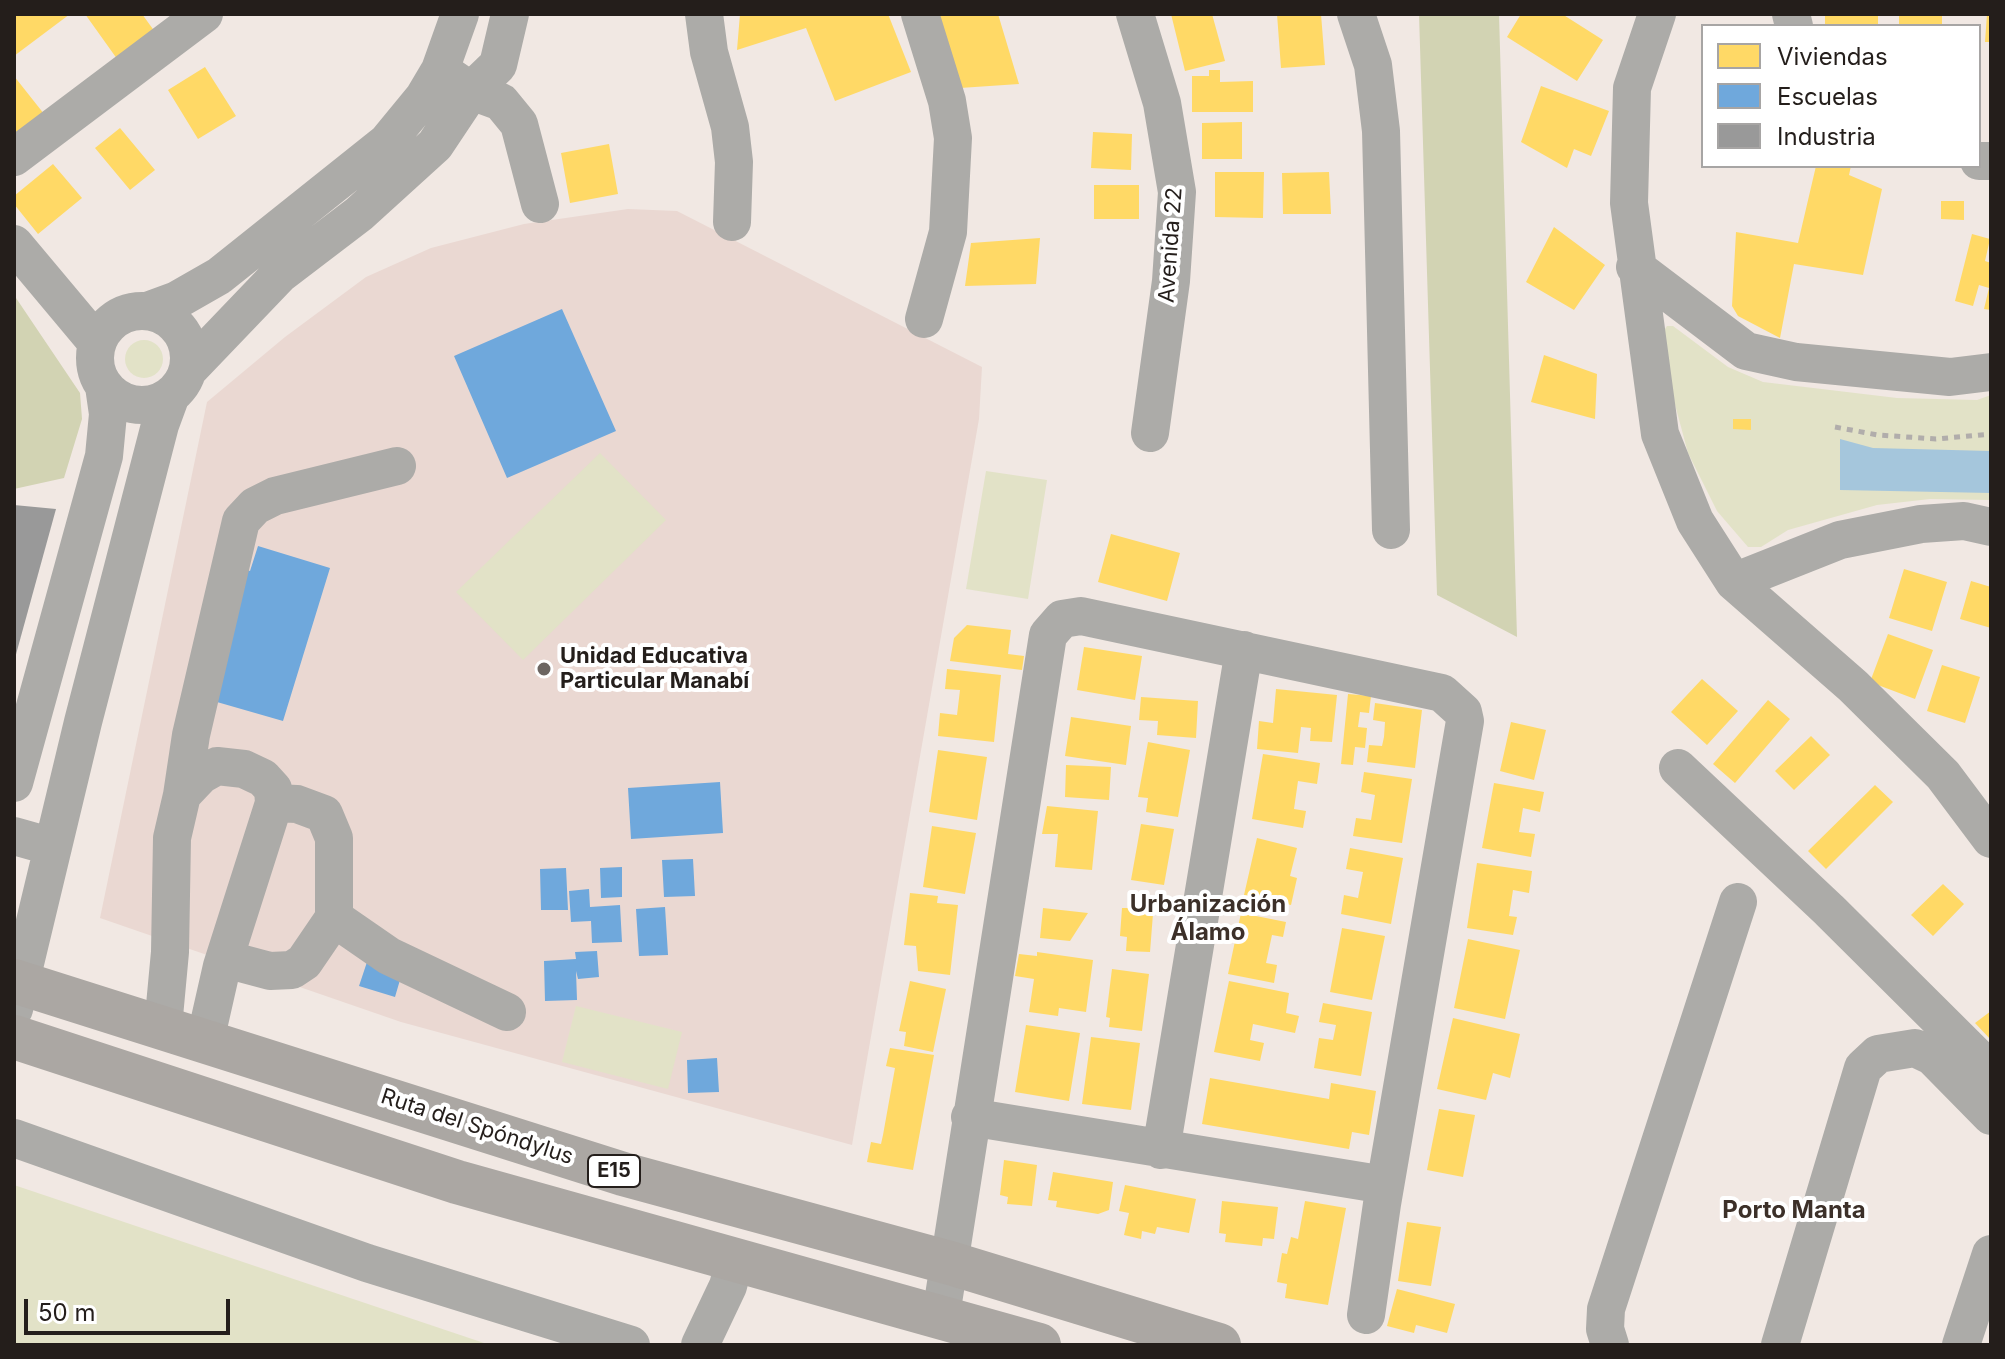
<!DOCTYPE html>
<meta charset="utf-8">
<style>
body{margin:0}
#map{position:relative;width:2005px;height:1359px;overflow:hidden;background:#f1e8e3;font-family:Inter,sans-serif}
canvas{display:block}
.frame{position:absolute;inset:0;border:16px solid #241e1b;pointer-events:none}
.legend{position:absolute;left:1701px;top:24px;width:280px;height:144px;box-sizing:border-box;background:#fff;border:2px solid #a7a5a4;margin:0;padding:10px 14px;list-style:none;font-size:24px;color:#241e1b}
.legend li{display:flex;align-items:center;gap:16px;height:40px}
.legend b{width:40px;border:2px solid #a7a5a4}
.scale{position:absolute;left:24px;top:1299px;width:206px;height:36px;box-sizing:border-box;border:4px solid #241e1b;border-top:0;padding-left:10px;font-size:24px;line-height:28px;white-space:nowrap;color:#241e1b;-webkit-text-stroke:6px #fff;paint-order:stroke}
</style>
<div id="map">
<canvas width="2005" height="1359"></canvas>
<div class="frame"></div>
<ul class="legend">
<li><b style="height:22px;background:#ffd966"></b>Viviendas</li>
<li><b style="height:22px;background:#6fa8dc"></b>Escuelas</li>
<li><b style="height:22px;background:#999"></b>Industria</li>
</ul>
<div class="scale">50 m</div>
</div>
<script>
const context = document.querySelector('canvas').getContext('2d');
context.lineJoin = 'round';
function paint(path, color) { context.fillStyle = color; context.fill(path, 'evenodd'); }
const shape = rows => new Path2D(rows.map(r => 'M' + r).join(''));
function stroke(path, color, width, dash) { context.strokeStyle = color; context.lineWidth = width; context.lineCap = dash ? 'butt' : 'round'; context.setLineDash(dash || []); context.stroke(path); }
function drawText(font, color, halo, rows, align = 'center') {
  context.font = font + ' Inter,sans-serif'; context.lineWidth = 8; context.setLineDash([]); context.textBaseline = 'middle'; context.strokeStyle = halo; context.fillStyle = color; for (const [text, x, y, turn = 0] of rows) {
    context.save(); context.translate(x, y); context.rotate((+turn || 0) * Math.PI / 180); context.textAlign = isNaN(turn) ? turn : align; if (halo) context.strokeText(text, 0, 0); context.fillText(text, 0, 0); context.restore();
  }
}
const education = shape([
 [628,209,677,211,982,367,979,419,852,1145,401,1022,100,918,207,402,285,337,366,277,431,248,524,224]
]);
const green = shape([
 [1667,326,1673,326,1728,367,1763,382,1897,398,1977,400,1991,395,1991,500,1930,499,1877,505,1788,530,1761,547,1748,547,1717,511,1688,453,1673,397,1663,332],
 '125 359a19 19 0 1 1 38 0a19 19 0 1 1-38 0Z',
 [600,453,666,520,523,660,456,592],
 [986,471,1047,480,1028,599,966,589],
 [576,1006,682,1032,668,1089,562,1062],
 [14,1185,490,1345,14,1345]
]);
const forest = shape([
 [1419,14,1499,14,1517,637,1437,595],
 [14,295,80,393,82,419,64,478,14,489]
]);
const water = shape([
 [1840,439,1873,448,1991,451,1991,493,1840,490]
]);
const homes = shape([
 [14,14,70,14,14,56],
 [85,14,142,14,163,43,125,70],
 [740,14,888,14,911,72,835,101,806,28,737,50],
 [938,14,998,14,1019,84,960,88],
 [1171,14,1212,14,1225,61,1185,71],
 [1277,14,1321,14,1325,65,1281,68],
 [1521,14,1562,14,1603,40,1577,81,1507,37],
 [1825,14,1878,14,1878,26,1825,26],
 [1899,14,1942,14,1942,26,1899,26],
 [1987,14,1991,14,1991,42,1985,42],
 [205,67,236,116,198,139,168,90],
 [1209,70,1220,70,1220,82,1253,81,1253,112,1192,112,1192,76,1209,76],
 [14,76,52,124,14,154],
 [1541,86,1609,111,1591,156,1574,149,1567,168,1521,142],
 [1242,122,1242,159,1202,159,1202,123],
 [120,128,155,170,130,190,95,148],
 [1093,132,1132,134,1131,170,1091,168],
 [609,144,618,194,570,203,561,153],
 [53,164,82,198,38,234,14,204,14,196],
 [1816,166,1851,166,1849,175,1882,189,1863,275,1794,264,1780,338,1738,316,1732,306,1736,232,1798,243],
 [1215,172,1264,172,1263,218,1215,217],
 [1329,172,1331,214,1283,214,1282,173],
 [1094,185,1139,185,1139,219,1094,219],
 [1941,201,1964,201,1964,220,1941,219],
 [1554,227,1605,265,1574,310,1526,282],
 [1972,234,1990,239,1985,261,1991,263,1991,310,1984,309,1989,288,1979,285,1973,306,1955,301],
 [1040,238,1036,284,965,286,971,243],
 [1544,355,1597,374,1595,419,1531,402],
 [1733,419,1751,419,1751,430,1733,429],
 [1111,534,1180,553,1167,601,1098,582],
 [1904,569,1947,582,1932,631,1889,618],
 [1971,581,1991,587,1991,628,1960,619],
 [967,625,1011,630,1008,654,1024,656,1022,670,950,661,954,638],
 [1888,634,1933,650,1915,699,1870,682],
 [1084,647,1142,656,1135,700,1077,690],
 [1942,665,1980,677,1965,723,1927,711],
 [947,669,1001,675,994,742,938,736,940,713,957,715,960,690,945,689],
 [1702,679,1738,711,1707,745,1671,712],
 [1276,689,1337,695,1332,742,1310,741,1311,728,1301,727,1298,753,1257,749,1259,721,1273,723],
 [1348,694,1371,696,1369,713,1360,712,1358,727,1367,728,1365,748,1355,747,1353,765,1341,764],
 [1141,697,1198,701,1196,738,1157,735,1158,721,1139,720],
 [1768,700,1790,719,1735,783,1713,764],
 [1375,703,1422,710,1415,768,1367,762,1369,745,1382,746,1384,737,1385,722,1373,720],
 [1071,717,1131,726,1126,765,1065,756],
 [1511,722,1546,730,1534,780,1500,771],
 [1811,736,1830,755,1794,790,1775,771],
 [1148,742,1190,750,1178,817,1146,812,1148,798,1138,797],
 [938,750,987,757,977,820,929,812],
 [1263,754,1320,763,1317,784,1298,781,1294,809,1306,811,1303,828,1252,819],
 [1066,765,1111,767,1109,800,1065,797],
 [1364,772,1412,779,1402,843,1353,836,1356,818,1371,820,1375,795,1361,792],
 [1494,783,1544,792,1540,812,1523,808,1519,832,1535,834,1531,857,1482,848],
 [1875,785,1893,802,1826,869,1808,851],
 [1047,806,1098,811,1092,870,1055,867,1058,834,1042,834],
 [1141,824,1174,829,1164,885,1131,880],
 [932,826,976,833,965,894,923,887],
 [1257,838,1297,848,1290,876,1297,878,1291,905,1244,895],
 [1350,848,1403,858,1391,924,1341,914,1344,895,1358,898,1363,872,1346,869],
 [1477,863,1532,871,1529,893,1513,890,1509,916,1517,917,1513,935,1467,928],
 [1943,884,1964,904,1933,936,1911,915],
 [910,893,938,896,937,903,958,905,950,975,918,971,916,946,904,945],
 [1131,899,1154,901,1150,952,1126,951,1127,937,1120,936,1122,908,1131,908],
 [1043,908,1088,913,1070,941,1040,938],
 [1241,913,1286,922,1283,937,1272,935,1266,963,1277,965,1274,983,1228,974],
 [1342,928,1385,936,1372,1000,1330,992],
 [1468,939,1520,950,1505,1019,1454,1008],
 [1037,952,1093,960,1086,1012,1059,1008,1058,1016,1029,1012,1034,979,1015,976,1019,954,1037,956],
 [1112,969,1149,974,1142,1031,1109,1027,1110,1018,1106,1017],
 [910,981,946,989,933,1052,904,1046,906,1032,899,1031],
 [1229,981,1289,993,1286,1013,1299,1016,1295,1033,1253,1024,1250,1040,1264,1043,1260,1061,1214,1052],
 [1323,1003,1372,1012,1361,1076,1314,1068,1319,1038,1333,1040,1336,1025,1319,1022],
 [1991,1011,1991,1040,1975,1023],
 [1453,1018,1520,1034,1510,1078,1493,1073,1486,1100,1437,1089],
 [1026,1025,1080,1033,1069,1101,1015,1092],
 [1091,1037,1140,1043,1131,1110,1082,1104],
 [890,1048,934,1055,913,1170,867,1162,871,1142,881,1144,883,1135,895,1068,886,1066],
 [1210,1078,1329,1099,1331,1083,1376,1091,1369,1135,1352,1132,1349,1149,1202,1124],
 [1439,1109,1475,1115,1463,1177,1427,1170],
 [1004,1160,1037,1165,1032,1206,1007,1204,1008,1197,1000,1195],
 [1053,1172,1113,1182,1109,1210,1098,1214,1056,1207,1057,1201,1048,1200],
 [1125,1185,1196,1199,1189,1233,1157,1227,1155,1234,1142,1231,1141,1239,1124,1235,1129,1213,1119,1211],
 [1222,1201,1278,1207,1274,1239,1263,1238,1262,1246,1225,1242,1226,1234,1219,1233],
 [1305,1201,1346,1208,1328,1305,1285,1298,1287,1284,1277,1282,1282,1253,1287,1254,1291,1237,1298,1239],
 [1407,1222,1441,1227,1431,1286,1398,1281],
 [1397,1289,1455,1304,1447,1333,1416,1325,1414,1333,1387,1326]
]);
const schools = shape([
 [562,309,616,431,507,478,454,356],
 [258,546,330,568,283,721,210,700,242,568,250,571],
 [720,782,723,833,631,839,628,788],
 [693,859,695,896,664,897,662,860],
 [622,867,622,897,601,898,600,868],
 [566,868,568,910,541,910,540,869],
 [589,889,590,907,620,905,622,942,592,943,591,921,571,922,569,891],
 [665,907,668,955,639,956,636,909],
 [597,951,599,977,578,979,576,971,577,1000,545,1001,544,961,576,959,575,952],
 [367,962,402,973,395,997,359,986],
 [717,1058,719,1092,688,1093,687,1060]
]);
const industry = shape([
 [14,505,56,509,15,658,14,658]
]);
const path = shape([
 [1835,427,1878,435,1936,439,1991,434]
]);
const minor = shape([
 [704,14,709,52,730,127,734,162,732,222],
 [920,14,947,101,953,138,948,232,924,319],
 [1135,14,1162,103,1177,192,1171,281,1150,433],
 [1356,14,1373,65,1381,131,1391,530],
 [1657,14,1632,88,1629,203,1660,434,1695,521,1734,582,1853,686,1943,775,1991,839],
 [1791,14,1794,26],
 [452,78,471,91,501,102,519,124,540,204],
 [14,157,204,14],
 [1979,161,1991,161],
 [14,244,97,343],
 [1635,267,1746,351,1796,362,1950,377,1991,372],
 '95 358a47 47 0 1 1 94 0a47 47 0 1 1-94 0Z',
 [147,311,177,300,219,276,387,142,424,97,440,70,460,14],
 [188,370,279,275,359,214,435,145,471,91,498,65,510,14],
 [1734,582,1840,540,1921,524,1964,521,1991,527],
 [1678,768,1829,910,1991,1071],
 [14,783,104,456,108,414,104,386],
 [182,795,191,735,241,521,255,506,275,496,397,466],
 [274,803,297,804,324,814,334,838,334,918,389,956,507,1012],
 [14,836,53,847],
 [225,959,270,971,292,970,304,962,334,918],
 [14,1009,83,722,160,425,171,395],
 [163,1027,170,952,172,838,182,795,201,775,217,766,244,769,263,778,273,789,274,803,222,966,205,1041],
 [970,1117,1385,1185],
 [14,1138,367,1263,631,1345],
 [1161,1150,1244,650],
 [941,1315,1048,635,1062,619,1081,616,1442,693,1463,712,1465,721,1382,1204,1366,1315],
 [700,1345,728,1286,735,1259],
 [1610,1345,1605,1329,1606,1309,1738,902],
 [1780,1345,1863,1068,1878,1054,1915,1048,1932,1056,1991,1116],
 [1961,1345,1991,1254]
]);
const highway = shape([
 [14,981,623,1174,950,1263,1219,1345],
 [14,1037,457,1182,1039,1345]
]);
const markers = [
 [544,669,8,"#6c6561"]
];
const shields = [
 [614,1171,52]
];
const shieldNames = [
 ["E15",614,1171]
];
const streetNames = [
 ["Avenida 22",1171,245,-86],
 ["Ruta del Spóndylus",477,1127,18]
];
const poiNames = [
 ["Unidad Educativa",560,656],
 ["Particular Manabí",560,681]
];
const neighbourhoodNames = [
 ["Urbanización",1208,905],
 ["Álamo",1208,933],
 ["Porto Manta",1794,1211]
];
paint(education, '#ead8d2');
paint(green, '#e2e2c7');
paint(forest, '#d2d3b3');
paint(water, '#a5c6dc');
paint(homes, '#ffd966');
paint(schools, '#6fa8dc');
paint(industry, '#999');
stroke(path, '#b1adab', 5, [6, 6]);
stroke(minor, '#acaba8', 38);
stroke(highway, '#aba7a3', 44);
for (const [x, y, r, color] of markers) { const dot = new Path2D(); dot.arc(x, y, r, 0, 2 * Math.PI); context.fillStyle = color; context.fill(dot); stroke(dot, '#fff', 3); }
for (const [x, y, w] of shields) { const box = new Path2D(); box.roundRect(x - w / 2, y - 16, w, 32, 6); context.fillStyle = '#fff'; context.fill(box); stroke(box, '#241e1b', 2); }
drawText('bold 20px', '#241e1b', null, shieldNames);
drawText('22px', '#241e1b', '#fff', streetNames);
drawText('bold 22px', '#241e1b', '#fff', poiNames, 'left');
drawText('bold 24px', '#3c3029', '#fff', neighbourhoodNames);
</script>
